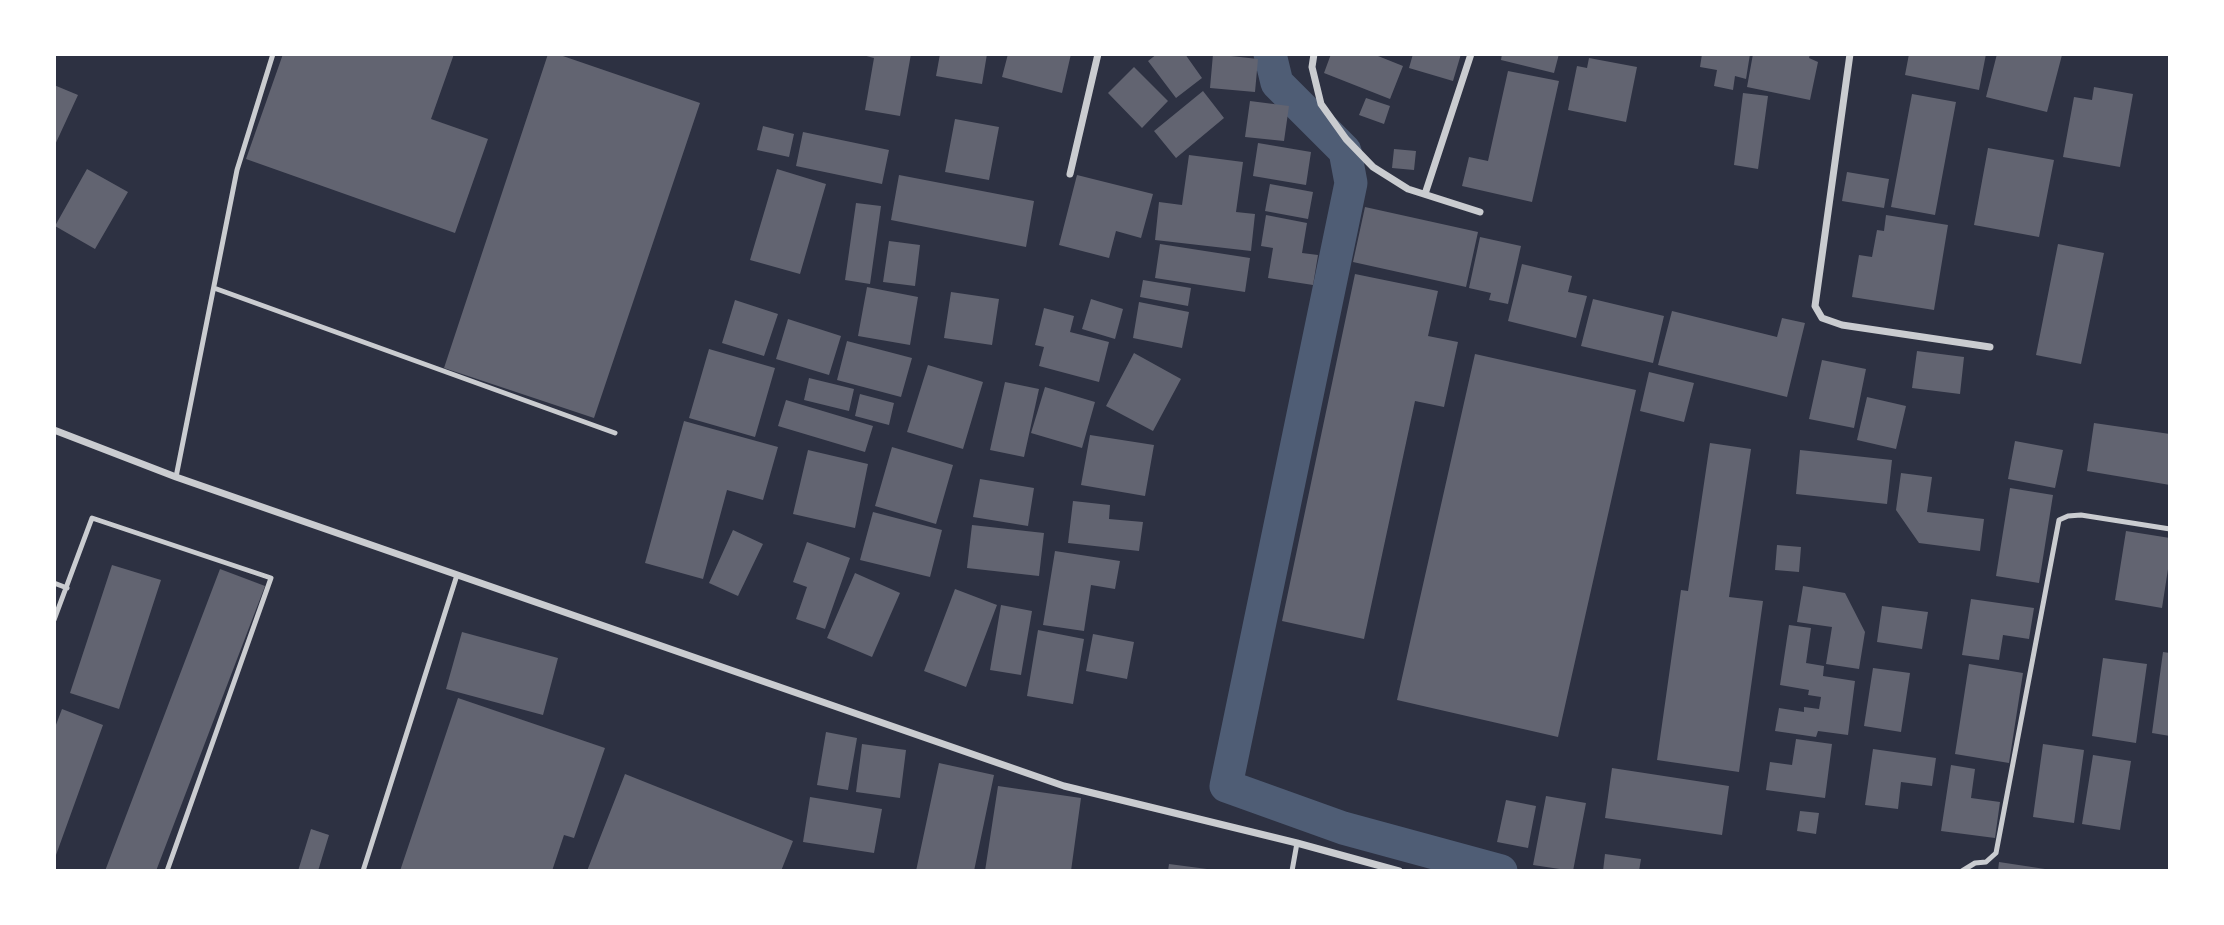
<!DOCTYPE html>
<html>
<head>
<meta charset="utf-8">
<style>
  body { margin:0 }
  #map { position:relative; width:2224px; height:925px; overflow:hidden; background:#2d3142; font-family:"DM Sans",sans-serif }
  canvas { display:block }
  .frame { position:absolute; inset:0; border:56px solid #fff; pointer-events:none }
</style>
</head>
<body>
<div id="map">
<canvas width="2224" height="925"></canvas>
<div class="frame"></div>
</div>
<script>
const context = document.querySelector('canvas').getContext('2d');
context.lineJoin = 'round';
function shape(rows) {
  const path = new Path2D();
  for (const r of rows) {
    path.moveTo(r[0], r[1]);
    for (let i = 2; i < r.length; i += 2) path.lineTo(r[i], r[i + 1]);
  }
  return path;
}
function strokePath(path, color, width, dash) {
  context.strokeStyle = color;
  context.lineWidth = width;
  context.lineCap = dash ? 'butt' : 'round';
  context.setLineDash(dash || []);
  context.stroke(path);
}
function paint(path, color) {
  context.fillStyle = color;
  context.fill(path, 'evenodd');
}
const canal = shape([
  [1270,54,1277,83,1345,151,1351,183,1226,786,1343,828,1501,871]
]);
const building = shape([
  [283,54,454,54,431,119,488,139,455,233,246,159],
  [548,54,557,54,700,103,594,418,444,368],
  [859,54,911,54,900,116,865,110,874,58],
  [940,54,987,54,982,84,936,76],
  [1008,54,1071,54,1062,93,1002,77],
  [1157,54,1185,54,1202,78,1176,98,1148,61],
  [1213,54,1258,59,1255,92,1210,88],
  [1331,54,1373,54,1403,66,1390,99,1324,73],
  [1413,54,1461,54,1453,81,1409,68],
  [1502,54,1559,54,1554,73,1501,60],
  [1702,54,1750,54,1746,79,1735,76,1733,90,1714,86,1717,70,1700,67],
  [1753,54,1810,54,1809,58,1818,62,1810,100,1747,87],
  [1909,54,1986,54,1979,90,1905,75],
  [1997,54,2062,55,2047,112,1986,97],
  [1589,58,1637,67,1626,122,1568,110,1577,66,1587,68],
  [1134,67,1168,101,1142,128,1108,93],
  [1508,71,1559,81,1532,202,1462,186,1469,157,1488,161],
  [54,85,78,95,54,147],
  [2094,87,2133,94,2120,167,2063,157,2074,97,2092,100],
  [1203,91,1224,118,1176,158,1154,131],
  [1743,93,1768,96,1758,169,1734,165],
  [1912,94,1956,102,1935,215,1891,207],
  [1366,98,1390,106,1384,124,1359,115],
  [1250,101,1289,106,1284,141,1245,137],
  [955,119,999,127,989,180,945,172],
  [763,126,794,134,789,157,757,150],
  [803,132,889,150,882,184,796,166],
  [1258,143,1311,152,1306,185,1253,176],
  [1988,148,2054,160,2039,237,1974,225],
  [1394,149,1416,151,1414,170,1392,168],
  [1189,155,1243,162,1236,212,1255,214,1251,251,1155,240,1159,202,1182,205],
  [87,169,128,192,95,249,55,226],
  [777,169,826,184,800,274,750,260],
  [1847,172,1889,179,1884,208,1842,201],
  [899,175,1034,201,1026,247,891,220],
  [1077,175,1153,194,1141,238,1116,231,1109,258,1059,245],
  [1270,184,1313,192,1308,219,1265,211],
  [856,203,881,206,870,284,845,280],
  [1365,207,1478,232,1466,287,1353,262],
  [1266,215,1307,223,1302,253,1318,255,1313,285,1268,278,1273,248,1261,246],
  [1886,215,1948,225,1934,310,1852,297,1859,255,1872,257,1877,230,1884,231],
  [1480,237,1521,246,1508,304,1489,300,1491,293,1469,288],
  [889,241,920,245,915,286,883,282],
  [1160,244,1250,258,1245,292,1155,278],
  [2058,244,2104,253,2081,364,2036,355],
  [1522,264,1572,276,1568,292,1587,296,1576,338,1508,321],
  [1355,274,1438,291,1428,336,1458,342,1444,407,1415,401,1364,639,1282,621],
  [1143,280,1191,288,1188,306,1140,297],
  [867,287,918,297,910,345,858,336],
  [951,292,999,299,992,345,944,338],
  [1091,299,1123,309,1115,339,1082,329],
  [1593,299,1664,316,1653,363,1581,346],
  [735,300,778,314,764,356,722,343],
  [1139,302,1189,312,1182,348,1133,338],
  [1044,308,1074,316,1070,332,1109,342,1099,382,1039,366,1044,347,1035,345],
  [1672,311,1777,337,1782,318,1805,323,1787,397,1658,365],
  [788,319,841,336,829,375,776,359],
  [847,341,912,358,901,397,837,380],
  [709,349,775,368,755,437,689,418],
  [1917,351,1964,357,1960,394,1912,388],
  [1134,353,1181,379,1153,431,1106,406],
  [1475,354,1636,390,1558,737,1397,700],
  [1822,360,1866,369,1854,428,1809,419],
  [928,365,983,382,963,449,907,432],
  [1649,372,1694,383,1684,422,1640,411],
  [809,378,854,389,849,411,804,400],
  [1005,382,1039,389,1024,457,990,450],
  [1045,387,1095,402,1082,448,1031,433],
  [860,394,894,403,889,425,855,416],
  [1867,397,1906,406,1896,449,1857,440],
  [786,400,873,426,865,452,778,426],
  [684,421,778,447,763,500,727,490,703,579,645,563],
  [2094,423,2170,434,2170,485,2087,471],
  [1090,435,1154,445,1145,496,1081,485],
  [2015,441,2063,450,2055,488,2008,479],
  [1710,443,1751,449,1729,597,1763,601,1739,772,1657,760,1681,590,1688,591],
  [892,447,953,465,936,524,875,506],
  [808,450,868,464,855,528,793,514],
  [1800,450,1892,460,1887,504,1796,494],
  [1901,473,1932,477,1927,512,1984,519,1980,551,1919,543,1896,510],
  [980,479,1034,488,1028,526,973,517],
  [2010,488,2053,495,2039,583,1996,576],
  [1073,501,1110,505,1109,519,1143,522,1139,551,1068,543],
  [873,512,942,530,930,577,860,560],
  [972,525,1044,533,1039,576,967,568],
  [733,530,763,544,738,596,709,583],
  [2126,531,2170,538,2170,556,2162,608,2115,600],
  [807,542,850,558,825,629,796,619,807,587,793,582],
  [1777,545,1801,547,1799,572,1775,570],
  [1055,551,1120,561,1115,589,1091,585,1084,631,1043,625],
  [112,565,161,580,119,709,70,693],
  [220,569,265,586,156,871,105,871],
  [855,573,900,593,872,657,827,638],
  [1803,586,1845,593,1865,632,1859,669,1826,664,1832,627,1797,622],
  [955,589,997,605,966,687,924,671],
  [1971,599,2034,608,2029,639,2003,635,1999,660,1962,655],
  [1001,605,1032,611,1021,675,990,670],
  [1882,606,1928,612,1922,649,1877,642],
  [1789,625,1811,628,1806,663,1824,666,1823,676,1855,681,1848,735,1818,731,1816,737,1775,731,1779,708,1804,712,1804,707,1819,709,1821,697,1808,695,1809,690,1780,685],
  [1038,630,1084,639,1073,704,1027,696],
  [462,632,558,658,543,715,446,689],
  [1093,634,1134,642,1127,679,1086,671],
  [2163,652,2170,653,2170,736,2152,733],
  [2103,658,2147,664,2136,743,2092,736],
  [1969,664,2023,673,2009,763,1955,754],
  [1873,668,1910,673,1901,732,1864,726],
  [458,698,605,748,574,838,564,835,552,871,400,871],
  [62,709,103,725,56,855,54,855,54,730],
  [826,732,857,738,848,790,817,785],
  [1796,739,1832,744,1825,798,1766,790,1770,762,1792,765],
  [862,744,906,750,900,798,856,792],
  [2043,744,2084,750,2074,823,2033,817],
  [1873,749,1936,758,1932,786,1901,782,1898,809,1865,805],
  [2093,755,2131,761,2120,830,2082,824],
  [939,763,994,775,974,871,916,871],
  [1951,765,1975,769,1971,798,2000,802,1995,838,1941,831],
  [1612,768,1729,786,1722,835,1605,818],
  [625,774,793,841,781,871,587,871],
  [998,786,1081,798,1071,871,985,871],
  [1546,796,1586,803,1573,871,1533,865],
  [810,797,882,809,874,853,803,842],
  [1506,800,1536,806,1528,848,1497,842],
  [1800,811,1819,813,1816,834,1797,831],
  [311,829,329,835,318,871,298,871],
  [1605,854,1641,859,1639,871,1603,871],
  [1999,862,2045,869,2045,871,1998,871],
  [1169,864,1207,869,1207,871,1168,871]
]);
const service = shape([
  [214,288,615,433],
  [176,477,237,170,273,54],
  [54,583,67,588],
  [54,620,92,518,271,578,167,871],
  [363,871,457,575],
  [1292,871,1297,843],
  [1962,871,1975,863,1986,862,1996,853,2059,520,2068,516,2081,515,2170,529]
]);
const minor = shape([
  [1314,54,1312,67,1321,104,1346,139,1373,167,1408,189,1480,212],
  [1850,54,1815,306,1822,318,1842,325,1990,347],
  [1070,174,1098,54],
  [1425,194,1471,54],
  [54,430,176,477,1064,786,1297,843,1399,871]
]);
strokePath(canal, '#4f5d75', 33);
paint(building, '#626471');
strokePath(service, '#caccd0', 5);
strokePath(minor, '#caccd0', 7);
</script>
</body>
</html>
